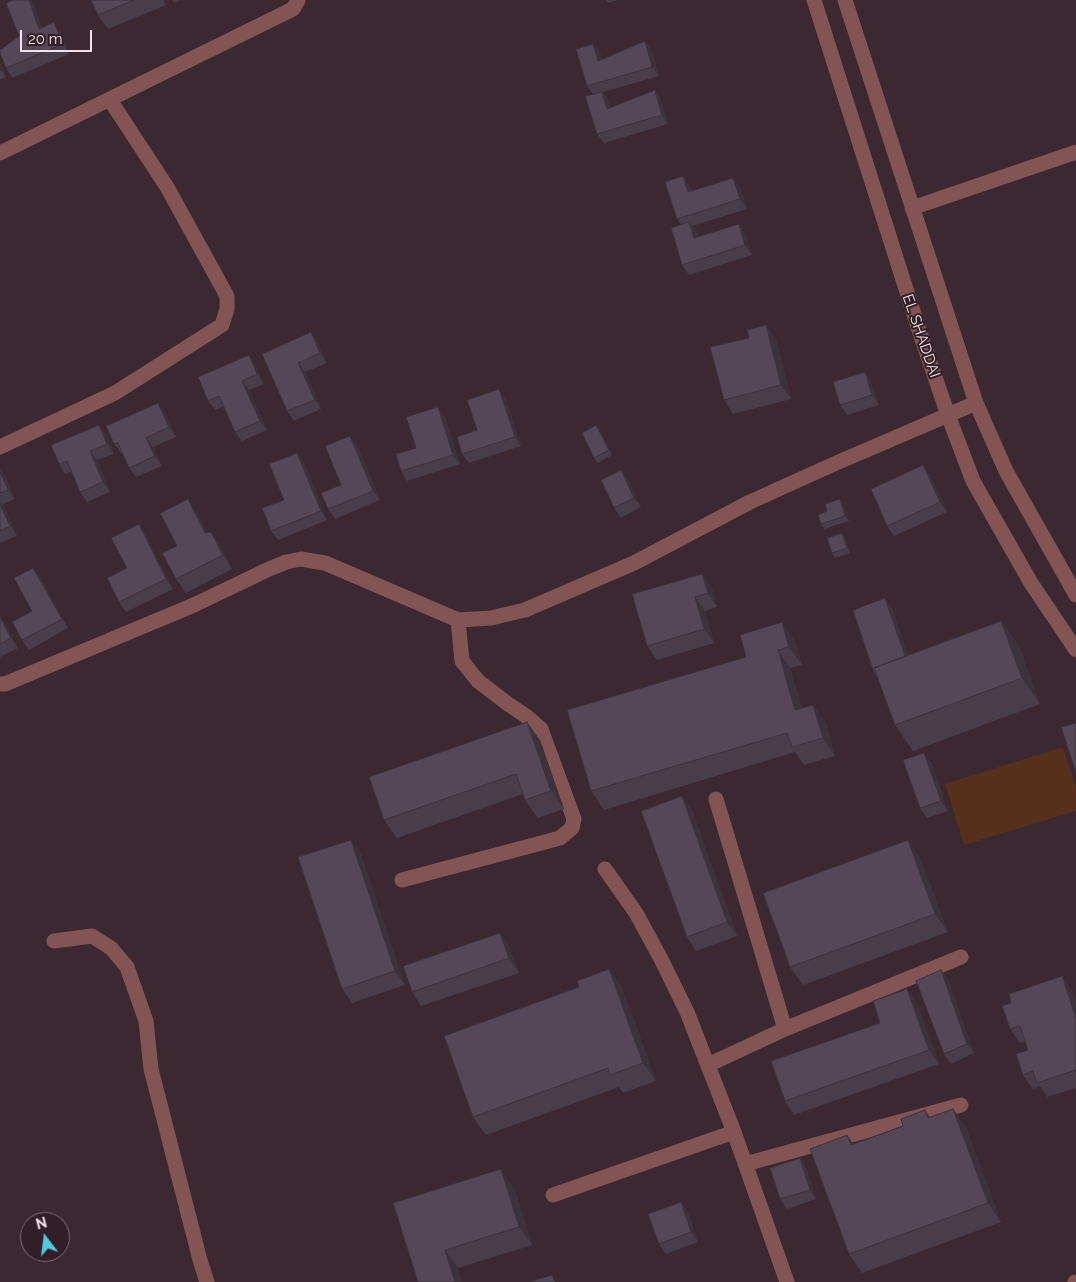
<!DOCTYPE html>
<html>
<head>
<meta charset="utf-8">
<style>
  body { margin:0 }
  #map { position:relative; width:1076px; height:1282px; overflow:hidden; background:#3b2830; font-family:Raleway,sans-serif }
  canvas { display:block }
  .north { position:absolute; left:20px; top:1212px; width:50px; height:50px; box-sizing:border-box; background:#311e26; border:1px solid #7e6d74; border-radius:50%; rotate:345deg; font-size:14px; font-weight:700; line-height:20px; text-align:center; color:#f2e4e9 }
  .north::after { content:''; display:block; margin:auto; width:18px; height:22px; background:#53cadc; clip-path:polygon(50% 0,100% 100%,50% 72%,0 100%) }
  .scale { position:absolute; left:20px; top:30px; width:72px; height:22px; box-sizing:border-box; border:2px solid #f2e4e9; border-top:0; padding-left:6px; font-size:15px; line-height:18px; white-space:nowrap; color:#f2e4e9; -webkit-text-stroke:4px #311e26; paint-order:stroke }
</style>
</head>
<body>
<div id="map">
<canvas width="1076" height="1282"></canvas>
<div class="north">N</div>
<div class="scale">20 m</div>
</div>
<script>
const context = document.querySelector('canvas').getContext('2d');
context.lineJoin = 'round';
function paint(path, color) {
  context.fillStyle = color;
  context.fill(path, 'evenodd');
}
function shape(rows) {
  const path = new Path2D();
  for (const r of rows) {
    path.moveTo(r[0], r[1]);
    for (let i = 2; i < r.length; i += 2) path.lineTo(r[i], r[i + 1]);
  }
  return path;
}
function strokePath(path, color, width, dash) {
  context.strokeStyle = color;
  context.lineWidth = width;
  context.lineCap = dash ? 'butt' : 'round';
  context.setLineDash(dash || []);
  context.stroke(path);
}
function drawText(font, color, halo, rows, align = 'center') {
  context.font = font + ' Raleway,sans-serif';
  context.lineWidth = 4;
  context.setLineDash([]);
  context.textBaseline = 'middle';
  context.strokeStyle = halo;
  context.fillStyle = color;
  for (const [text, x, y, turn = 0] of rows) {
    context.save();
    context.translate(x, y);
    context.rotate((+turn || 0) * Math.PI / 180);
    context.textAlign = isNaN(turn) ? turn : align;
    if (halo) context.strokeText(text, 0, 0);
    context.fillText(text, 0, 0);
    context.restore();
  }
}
const green = shape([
  [1063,747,1076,788,1076,811,964,845,945,784]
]);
const minor = shape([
  [814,0,920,333,948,415,973,481,1031,583,1076,650],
  [845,0,976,403,1006,471,1076,595],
  [0,153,293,9,298,0],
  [912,208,1076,152],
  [0,447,115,393,222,325,227,309,227,296,167,187,110,100],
  [0,684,5,684,194,605,269,569,286,562,301,559,325,563,458,620,491,618,525,610,634,563,750,502,834,464,976,403],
  [716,799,785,1029],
  [605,869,636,913,661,959,687,1012,734,1132,787,1282],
  [402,880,560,838,572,828,574,819,541,729,526,716,508,704,478,681,462,661,458,620],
  [54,941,92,936,111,948,127,967,146,1021,151,1069,200,1260,207,1282],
  [708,1065,785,1029,961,957],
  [745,1164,961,1105],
  [553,1195,734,1132],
  [1075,1282,1076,1282]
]);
const wall = shape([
  [91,0,163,0,166,5,108,29,98,15],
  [172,0,181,0,174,3],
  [606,0,618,0,608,3],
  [33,3,42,28,61,32,69,54,12,78,6,68],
  [645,41,652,51,659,76,603,92,609,101,611,108,661,99,668,124,604,143,597,134,593,94,587,86,593,44,600,53,602,60],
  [0,63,6,77,0,80],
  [683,176,690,186,692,191,740,188,747,209,692,226,696,232,697,237,745,234,752,255,689,275,682,265,681,225,677,219],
  [776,339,791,399,733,414,724,400],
  [317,342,327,363,305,372,321,409,294,421,287,411,262,354],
  [249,355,255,365,264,384,249,390,267,430,242,441,235,432,224,406,215,410,208,401],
  [865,372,871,382,879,405,847,415,840,405],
  [506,399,521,446,469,463,462,454,477,430],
  [158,403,165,413,176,437,153,447,162,466,136,477,129,468,123,453,121,453,114,444],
  [445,417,460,464,407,481,401,471,416,448],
  [596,425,600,430,612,455,598,463,594,458],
  [106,434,114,454,97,460,110,492,87,502,80,492,71,472,65,474,59,464],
  [357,445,380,500,335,519,328,509,341,485],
  [304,462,327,520,278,540,271,531,284,500],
  [0,469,5,476,15,499,3,504,17,536,0,543],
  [621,470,628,480,641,507,621,518,614,508],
  [930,475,947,512,894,536,887,526],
  [840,499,843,504,849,521,824,529,821,524,827,511],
  [197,513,207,532,211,532,220,546,232,569,186,593,176,579,177,546],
  [842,533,845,538,850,553,835,558,832,553],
  [145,534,173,589,126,612,119,602,127,568],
  [702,574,712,588,717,607,705,611,714,643,657,660,647,646],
  [40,577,68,628,29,650,22,640,32,611],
  [892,608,908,655,1001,621,1019,646,1040,704,913,751,895,725,878,679,874,673],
  [0,615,18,648,0,657],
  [782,622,795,641,802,665,790,668,802,708,813,705,826,723,835,756,804,765,795,752,604,810,591,791,746,657],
  [540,740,564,809,538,818,525,800,523,794,397,838,384,820],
  [931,762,948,811,927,818,920,808],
  [692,810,737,936,696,951,687,937],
  [908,840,920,858,948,932,803,985,790,967],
  [361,854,405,985,352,1003,342,989],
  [500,933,510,947,519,973,421,1006,412,992],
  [609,969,622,988,656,1081,623,1093,619,1087,486,1135,473,1117,579,987],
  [948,980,974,1053,951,1064,944,1054],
  [1072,990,1076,1002,1076,1088,1047,1097,1040,1086,1033,1089,1023,1075,1028,1050,1025,1042,1020,1043,1010,1029],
  [917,1003,939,1064,794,1115,785,1101,880,1023],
  [925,1110,930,1117,966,1127,1001,1222,862,1273,849,1254,853,1144,903,1126],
  [806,1168,816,1199,787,1209,780,1199],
  [514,1188,532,1245,458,1268,393,1203],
  [688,1212,698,1242,666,1254,659,1244]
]);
const shadedWall = shape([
  [29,0,31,0,33,3,45,38,39,29],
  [54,22,61,32,69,54,63,44],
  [645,41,652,51,659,76,652,67],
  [593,44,600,53,605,71,598,61],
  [0,63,6,77,0,69],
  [655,90,661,99,668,124,662,115],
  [602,92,609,101,614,119,607,109],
  [683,176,690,186,695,202,688,192],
  [733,178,740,188,747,209,740,199],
  [689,222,696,232,701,248,694,238],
  [739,224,745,234,752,255,745,245],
  [766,325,776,339,791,399,781,385],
  [311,332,317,342,327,363,320,353],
  [249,355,255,365,264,384,257,374],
  [298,363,305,372,321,409,315,400],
  [865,372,871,382,879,405,872,395],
  [242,381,249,390,267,430,260,421],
  [499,389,506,399,521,446,515,437],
  [158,403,165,413,176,437,169,427],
  [438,407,445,417,460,464,453,455],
  [99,425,106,434,114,454,107,444],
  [596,425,600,430,612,455,609,450],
  [350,436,357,445,380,500,373,491],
  [146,438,153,447,162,466,155,456],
  [90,451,97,460,110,492,103,482],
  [297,453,304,462,327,520,321,511],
  [923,465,930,475,947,512,940,502],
  [0,469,5,476,15,499,8,490,0,471],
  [621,470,628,480,641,507,634,498],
  [188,499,197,513,215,547,205,533],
  [840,499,843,504,849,521,845,516],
  [0,501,3,504,17,536,10,526,0,504],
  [139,524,145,534,173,589,166,579],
  [211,532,220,546,232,569,223,555],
  [842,533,845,538,850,553,847,548],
  [33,568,40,577,68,628,62,619],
  [702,574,712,588,717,607,708,593],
  [695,597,705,611,714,643,704,629],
  [885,598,892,608,914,672,907,662],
  [0,615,18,648,11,638,0,617],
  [1001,621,1019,646,1040,704,1022,678],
  [782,622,795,641,802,665,789,647],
  [778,650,790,668,808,728,795,710],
  [813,705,826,723,835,756,823,738],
  [527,722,540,740,564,809,551,791],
  [924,753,931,762,948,811,941,801],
  [682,796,692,810,737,936,727,922],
  [351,840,361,854,405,985,395,971],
  [908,840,920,858,948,932,935,914],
  [500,933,510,947,519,973,509,958],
  [609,969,622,988,656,1081,643,1063],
  [941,970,948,980,974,1053,967,1044],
  [1062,976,1072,990,1076,1002,1076,1018],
  [907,989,917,1003,939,1064,929,1050],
  [953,1109,966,1127,1001,1222,988,1203],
  [847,1135,860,1154,851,1145],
  [800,1158,806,1168,816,1199,810,1190],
  [501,1169,514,1188,532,1245,519,1227],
  [681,1202,688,1212,698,1242,691,1232],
  [445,1250,458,1268,462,1282,455,1282]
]);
const building = shape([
  [13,0,29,0,39,29,54,22,63,44,6,68,0,53,0,50,19,36,6,3,13,0],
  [91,0,134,0,98,15,91,0],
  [645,41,652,67,587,86,576,49,593,44,598,61,645,41],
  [655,90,662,115,597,134,585,96,602,92,607,109,655,90],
  [683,176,688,192,733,178,740,199,677,219,665,182,683,176],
  [689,222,694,238,739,224,745,245,682,265,671,228,689,222],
  [766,325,781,385,724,400,710,347,749,338,747,330,766,325],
  [311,332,320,353,298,363,315,400,287,411,262,354,311,332],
  [249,355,257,374,242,381,260,421,235,432,219,396,208,401,198,377,249,355],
  [865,372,872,395,840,405,833,382,865,372],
  [499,389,515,437,462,454,457,437,477,430,467,400,499,389],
  [158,403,169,427,146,438,155,456,129,468,118,443,114,444,106,426,158,403],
  [438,407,453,455,401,471,396,454,416,448,406,417,438,407],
  [99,425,107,444,90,451,103,482,80,492,67,461,59,464,51,445,99,425],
  [596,425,609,450,594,458,582,433,596,425],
  [350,436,373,491,328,509,321,493,341,485,325,446,350,436],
  [297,453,321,511,271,531,262,508,284,500,269,464,297,453],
  [923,465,940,502,887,526,871,489,923,465],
  [621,470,634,498,614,508,601,480,621,470],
  [0,471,8,490,0,493,0,471],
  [188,499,205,533,211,532,223,555,176,579,162,553,177,546,160,513,188,499],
  [840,499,845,516,821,524,818,515,827,511,825,504,840,499],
  [0,504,10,526,0,531,0,504],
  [139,524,166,579,119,602,107,578,127,568,111,538,139,524],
  [842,533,847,548,832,553,827,538,842,533],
  [33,568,62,619,22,640,12,622,32,611,14,578,33,568],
  [702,574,708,593,695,597,704,629,647,646,632,594,702,574],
  [885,598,905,656,874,668,876,673,874,673,853,610,885,598],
  [0,617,11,638,0,644,0,617],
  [1001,621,1022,678,895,725,874,668,1001,621],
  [782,622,789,647,778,650,795,710,813,705,823,738,792,747,787,733,591,791,567,710,746,657,740,635,782,622],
  [527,722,551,791,525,800,516,774,384,820,369,777,527,722],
  [1076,723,1076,773,1061,727,1076,723],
  [924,753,941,801,920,808,903,760,924,753],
  [682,796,727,922,687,937,641,811,682,796],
  [351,840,395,971,342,989,298,857,351,840],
  [908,840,935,914,790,967,763,893,908,840],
  [500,933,509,958,412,992,403,966,500,933],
  [609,969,643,1063,610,1075,608,1068,473,1117,444,1036,579,987,577,981,609,969],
  [941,970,967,1044,944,1054,916,981,941,970],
  [1062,976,1076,1018,1076,1070,1037,1083,1033,1071,1023,1075,1016,1054,1028,1050,1020,1026,1010,1029,1002,1006,1011,1003,1009,994,1062,976],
  [907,989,929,1050,785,1101,771,1061,880,1023,873,1001,907,989],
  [953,1109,988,1203,849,1254,810,1149,847,1135,851,1145,903,1126,901,1119,925,1110,928,1118,953,1109],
  [800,1158,810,1190,780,1199,770,1168,800,1158],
  [501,1169,519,1227,445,1250,455,1282,418,1282,393,1203,501,1169],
  [681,1202,691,1232,659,1244,648,1214,681,1202],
  [552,1275,555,1282,529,1282,552,1275]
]);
const streetNames = [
  ["EL SHADDAI",921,336,71]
];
paint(green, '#55301a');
strokePath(minor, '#825554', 15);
paint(wall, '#493d4a');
paint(shadedWall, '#3c323c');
paint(building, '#554756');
strokePath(building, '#3c323c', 1);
drawText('15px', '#f2e4e9', '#311e26', streetNames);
</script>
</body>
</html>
